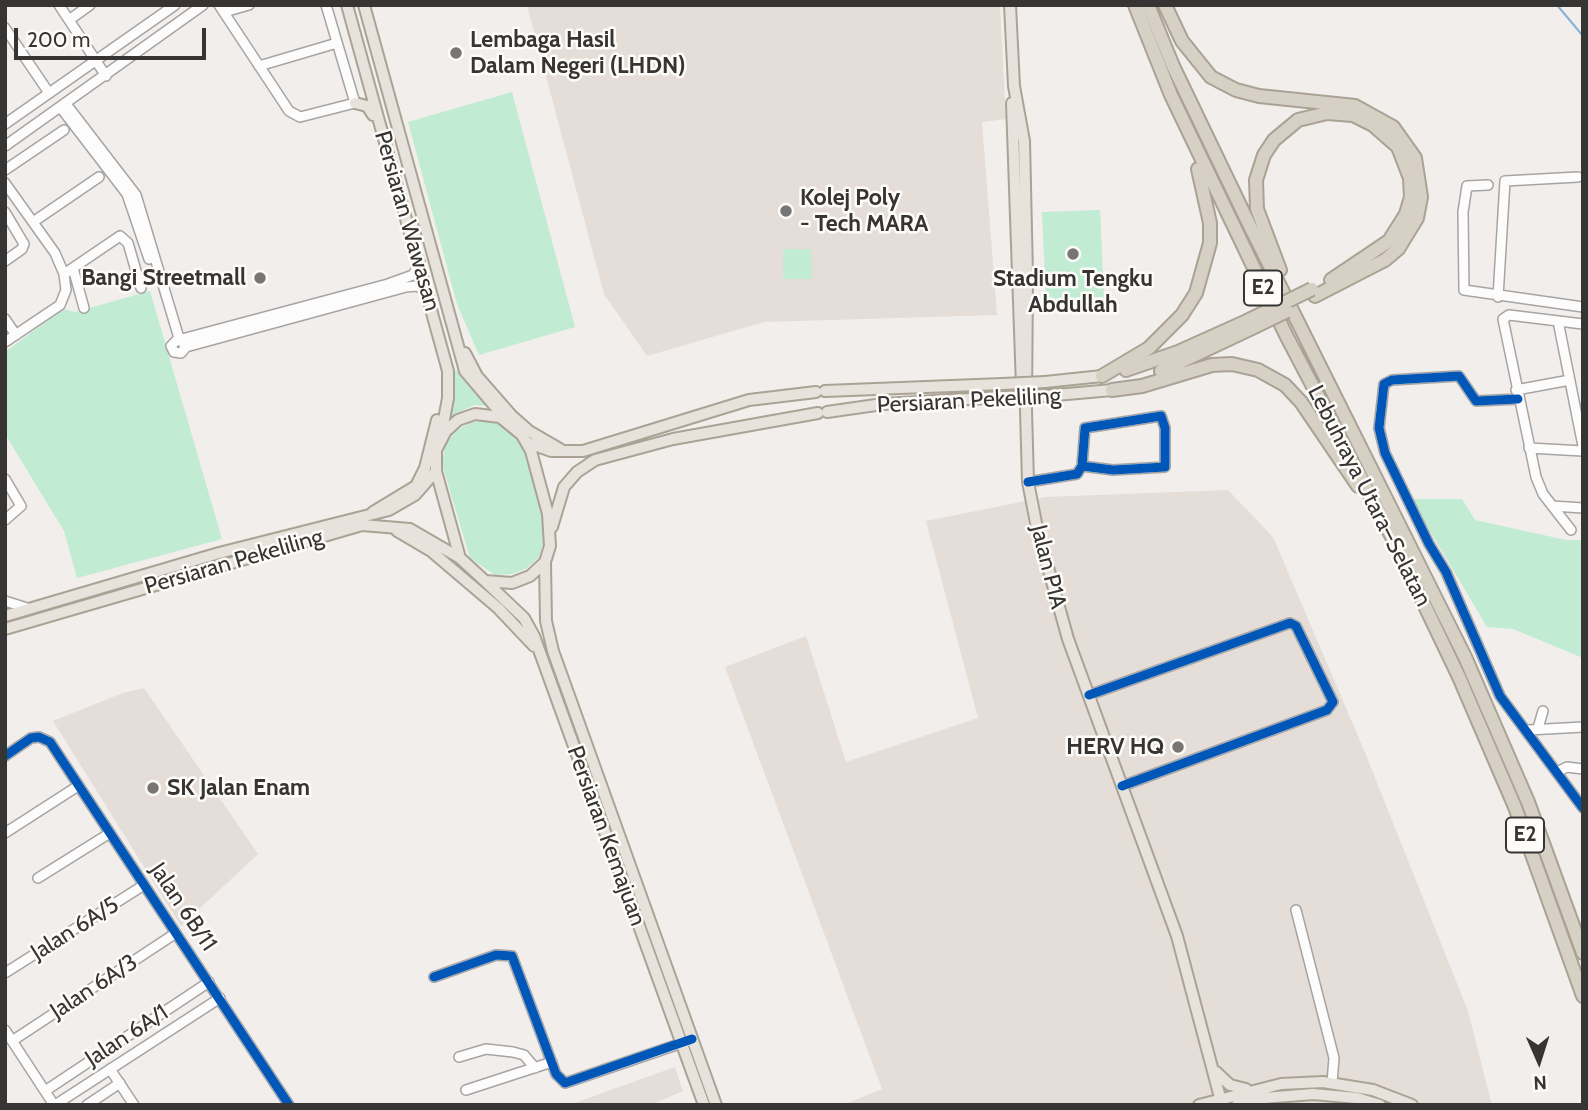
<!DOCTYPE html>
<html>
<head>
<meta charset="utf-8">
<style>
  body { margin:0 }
  #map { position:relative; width:1588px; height:1110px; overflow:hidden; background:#f1eeec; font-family:Cabin,sans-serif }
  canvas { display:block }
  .frame { position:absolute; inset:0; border:7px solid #373534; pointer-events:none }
  .north { position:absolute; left:1504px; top:1026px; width:70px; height:70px; -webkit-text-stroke:5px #fefcf9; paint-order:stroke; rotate:177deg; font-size:19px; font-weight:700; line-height:28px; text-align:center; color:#373534 }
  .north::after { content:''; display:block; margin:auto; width:24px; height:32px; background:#373534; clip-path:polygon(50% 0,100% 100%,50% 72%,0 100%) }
  .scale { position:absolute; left:14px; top:28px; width:192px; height:32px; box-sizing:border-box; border:4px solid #373534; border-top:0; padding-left:9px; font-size:21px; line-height:24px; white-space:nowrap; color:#373534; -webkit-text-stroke:5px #fefcf9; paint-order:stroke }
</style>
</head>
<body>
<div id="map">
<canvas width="1588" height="1110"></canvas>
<div class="frame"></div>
<div class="north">N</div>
<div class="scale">200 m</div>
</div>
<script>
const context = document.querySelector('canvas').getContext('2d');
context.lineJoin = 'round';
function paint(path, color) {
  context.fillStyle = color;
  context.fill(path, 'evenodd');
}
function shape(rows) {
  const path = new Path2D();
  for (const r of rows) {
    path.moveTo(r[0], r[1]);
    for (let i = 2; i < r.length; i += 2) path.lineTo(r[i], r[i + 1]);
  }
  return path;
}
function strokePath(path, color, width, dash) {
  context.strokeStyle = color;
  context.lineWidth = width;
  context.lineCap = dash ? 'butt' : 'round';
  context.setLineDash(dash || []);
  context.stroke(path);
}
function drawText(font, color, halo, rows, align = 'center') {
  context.font = font + ' Cabin,sans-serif';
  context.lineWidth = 5;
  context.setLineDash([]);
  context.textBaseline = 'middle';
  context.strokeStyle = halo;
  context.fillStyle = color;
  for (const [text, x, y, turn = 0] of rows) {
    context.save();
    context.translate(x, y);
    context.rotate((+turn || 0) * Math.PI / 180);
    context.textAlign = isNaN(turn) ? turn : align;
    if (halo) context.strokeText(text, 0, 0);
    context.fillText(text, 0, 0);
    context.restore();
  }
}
const built = shape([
  [527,5,1000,5,1006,119,982,122,997,315,764,322,647,356,604,294],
  [1228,490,1273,537,1364,750,1468,1011,1492,1105,843,1105,882,1089,725,667,806,636,846,762,978,718,926,521,1046,497],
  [144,688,258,854,181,926,53,721,123,693],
  [675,1067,683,1091,651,1105,569,1105]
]);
const green = shape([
  [512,92,575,327,479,355,457,304,408,122],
  [1100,210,1104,297,1046,299,1042,212],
  [783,249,811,249,812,279,783,279],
  [150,291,222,539,77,578,64,531,5,434,5,352,63,309,75,312],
  [460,370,495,406,474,405,449,418,455,371],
  [489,421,506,426,524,447,546,534,539,557,526,569,512,574,495,575,470,558,442,464,445,445,456,431,471,422],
  [1411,499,1462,499,1475,520,1566,540,1583,540,1583,658,1513,629,1487,627]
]);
const stream = shape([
  [1557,5,1583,36]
]);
const minor = shape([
  [59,5,106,76],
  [219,5,289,111,300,117,355,103,326,5],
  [224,12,249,5],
  [69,20,90,5],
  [5,28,49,93],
  [259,66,337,43],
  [66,104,136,195,179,338],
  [61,108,127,194,149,259],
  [5,124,175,5],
  [5,146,203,5],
  [5,170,64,130],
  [5,183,55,253,64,274,66,290,60,305,5,342],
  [1488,185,1467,186,1463,212,1464,290,1583,307],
  [5,212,24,244,22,249,5,261],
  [33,222,99,177],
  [73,268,84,308],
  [64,274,120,236,128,243,141,288],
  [1498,297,1505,181,1578,177],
  [5,319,16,335],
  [1558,321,1583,446],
  [182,339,388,284,413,275,420,262],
  [186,347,179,338,171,346,174,352,181,353,186,347,406,287,416,286,427,290],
  [1516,390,1570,380],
  [1518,399,1476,401,1459,376,1392,380,1384,384,1379,428,1385,453,1429,544,1446,572,1500,696,1583,808],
  [1529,448,1583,451],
  [5,479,21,506,5,520],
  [1028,482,1077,474,1082,466,1085,428,1161,416,1165,428,1165,467,1113,470,1082,466],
  [1552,506,1583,508],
  [1571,530,1543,494,1536,477,1503,319,1509,315,1583,324],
  [5,601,27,608],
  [1089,695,1290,623,1296,626,1333,702,1327,710,1122,786],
  [1538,728,1543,711],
  [1528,730,1583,727],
  [5,756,31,738,39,737,50,742,289,1105],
  [1557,772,1567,767,1583,769],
  [5,833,78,786],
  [38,878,110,833],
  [1296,910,1334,1058,1332,1083],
  [5,973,144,885],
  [434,977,496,955,512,956,556,1074,565,1083,688,1041],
  [5,1030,54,1105],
  [12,1041,176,933],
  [459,1057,486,1049,513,1052,524,1055,535,1068],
  [110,1069,134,1105],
  [466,1090,552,1062],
  [45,1091,209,982],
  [55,1105,220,998],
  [87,1105,120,1083]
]);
const major = shape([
  [347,5,448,371,448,398,441,436],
  [364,5,465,371,504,417],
  [1010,5,1014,86,1024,141,1027,275,1026,410,1028,482,1037,528,1068,639,1177,936,1222,1105],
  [355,103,367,106,373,115],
  [1012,103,1022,387],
  [465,353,477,376,512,416,529,431,560,449],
  [1045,382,1102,376],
  [825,391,1002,384],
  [1045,396,1112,390],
  [827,412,883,404,1004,397],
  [475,414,500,417,522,435,531,451,548,514,550,546,545,562,530,576,512,583,485,581,460,558,436,471,436,450,446,431,458,420,475,414],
  [526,442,551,451,583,451,749,400,816,392],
  [373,512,416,486,425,468,437,420],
  [552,527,564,487,577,472,595,460,673,439,818,413],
  [397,531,431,551,498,608,534,646],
  [545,562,546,621,553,651,716,1105],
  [485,581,524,618,534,636,704,1105],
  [5,616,219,553,389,510,415,495,436,471],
  [5,629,362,525,410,529,460,558],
  [1216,1072,1230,1085,1246,1089],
  [1199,1105,1281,1084,1323,1082,1373,1090,1412,1105],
  [1237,1105,1264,1098,1313,1094,1357,1098,1380,1105]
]);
const highway = shape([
  [1135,5,1171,95,1287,337,1391,535,1459,677,1515,807,1583,996],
  [1148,5,1173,66,1248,222,1465,657,1528,802,1583,953],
  [1165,5,1182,41,1211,77,1236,90,1259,96,1355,106,1393,127,1415,158,1421,197,1417,218,1398,249,1385,260,1315,296],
  [1280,270,1257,209,1256,180,1264,155,1274,140,1298,120,1327,113,1353,115,1373,125,1398,147,1410,178,1411,197,1406,214,1389,241,1331,280],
  [1126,370,1178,352,1247,321],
  [1161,371,1252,328],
  [1102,376,1149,348,1182,315,1196,293,1210,243,1210,223,1198,169],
  [1112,390,1142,386,1212,365,1232,364,1258,370,1285,385,1301,402,1358,486]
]);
const majorBridge = shape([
  [1002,384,1045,382],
  [1004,397,1045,396]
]);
const highwayBridge = shape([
  [1247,321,1312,289],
  [1252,328,1287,311]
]);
const cycleway = shape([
  [1518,399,1476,401,1459,376,1392,380,1384,384,1379,428,1385,453,1429,544,1446,572,1500,696,1583,808],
  [1028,482,1077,474,1082,466,1085,428,1161,416,1165,428,1165,467,1113,470,1082,466],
  [1089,695,1290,623,1296,626,1333,702,1327,710,1122,786],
  [5,756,31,738,39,737,50,742,289,1105],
  [434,977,496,955,512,956,556,1074,565,1083,692,1039]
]);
const markers = [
  [456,53,7,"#787674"],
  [786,211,7,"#787674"],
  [1073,254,7,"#787674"],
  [260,278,7,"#787674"],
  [1178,747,7,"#787674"],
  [153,788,7,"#787674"]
];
const shields = [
  [1263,288,38],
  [1525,835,38]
];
const shieldNames = [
  ["E2",1263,288],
  ["E2",1525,835]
];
const poiNames = [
  ["Lembaga Hasil",470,40],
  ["Dalam Negeri (LHDN)",470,66],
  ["Kolej Poly",800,198],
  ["- Tech MARA",800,224],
  ["Bangi Streetmall",246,278,"right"],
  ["Stadium Tengku",1073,279,"center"],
  ["Abdullah",1073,305,"center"],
  ["HERV HQ",1164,747,"right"],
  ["SK Jalan Enam",167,788]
];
const streetNames = [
  ["Persiaran Wawasan",407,221,74],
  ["Persiaran Pekeliling",969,401,-3],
  ["Lebuhraya Utara–Selatan",1369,496,63],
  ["Persiaran Pekeliling",234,562,-16],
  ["Jalan P1A",1048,567,76],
  ["Persiaran Kemajuan",606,836,70],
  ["Jalan 6B/11",183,907,56],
  ["Jalan 6A/5",75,929,-32],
  ["Jalan 6A/3",94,987,-33],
  ["Jalan 6A/1",127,1036,-33]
];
paint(built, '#e5ddd8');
paint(green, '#c1ebd2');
strokePath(stream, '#8ab0d8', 2);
strokePath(minor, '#a7a4a3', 12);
strokePath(major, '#aaa395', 14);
strokePath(highway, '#aaa395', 16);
strokePath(minor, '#fdfcfc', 9);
strokePath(major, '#e7e2db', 10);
strokePath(highway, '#d7d1c5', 12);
strokePath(majorBridge, '#aaa395', 14, []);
strokePath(highwayBridge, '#aaa395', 16, []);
strokePath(majorBridge, '#e7e2db', 10);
strokePath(highwayBridge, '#d7d1c5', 12);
strokePath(cycleway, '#0057b8', 9);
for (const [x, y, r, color] of markers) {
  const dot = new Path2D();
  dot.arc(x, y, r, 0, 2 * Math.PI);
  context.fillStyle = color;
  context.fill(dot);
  strokePath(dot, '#fefcf9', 2.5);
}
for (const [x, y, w] of shields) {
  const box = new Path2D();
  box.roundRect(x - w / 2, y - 17.5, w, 35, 5);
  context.fillStyle = '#fefcf9';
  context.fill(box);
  strokePath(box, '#373534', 2);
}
drawText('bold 21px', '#373534', null, shieldNames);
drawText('bold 23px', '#373534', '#fefcf9', poiNames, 'left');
drawText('23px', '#373534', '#fefcf9', streetNames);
</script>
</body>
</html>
